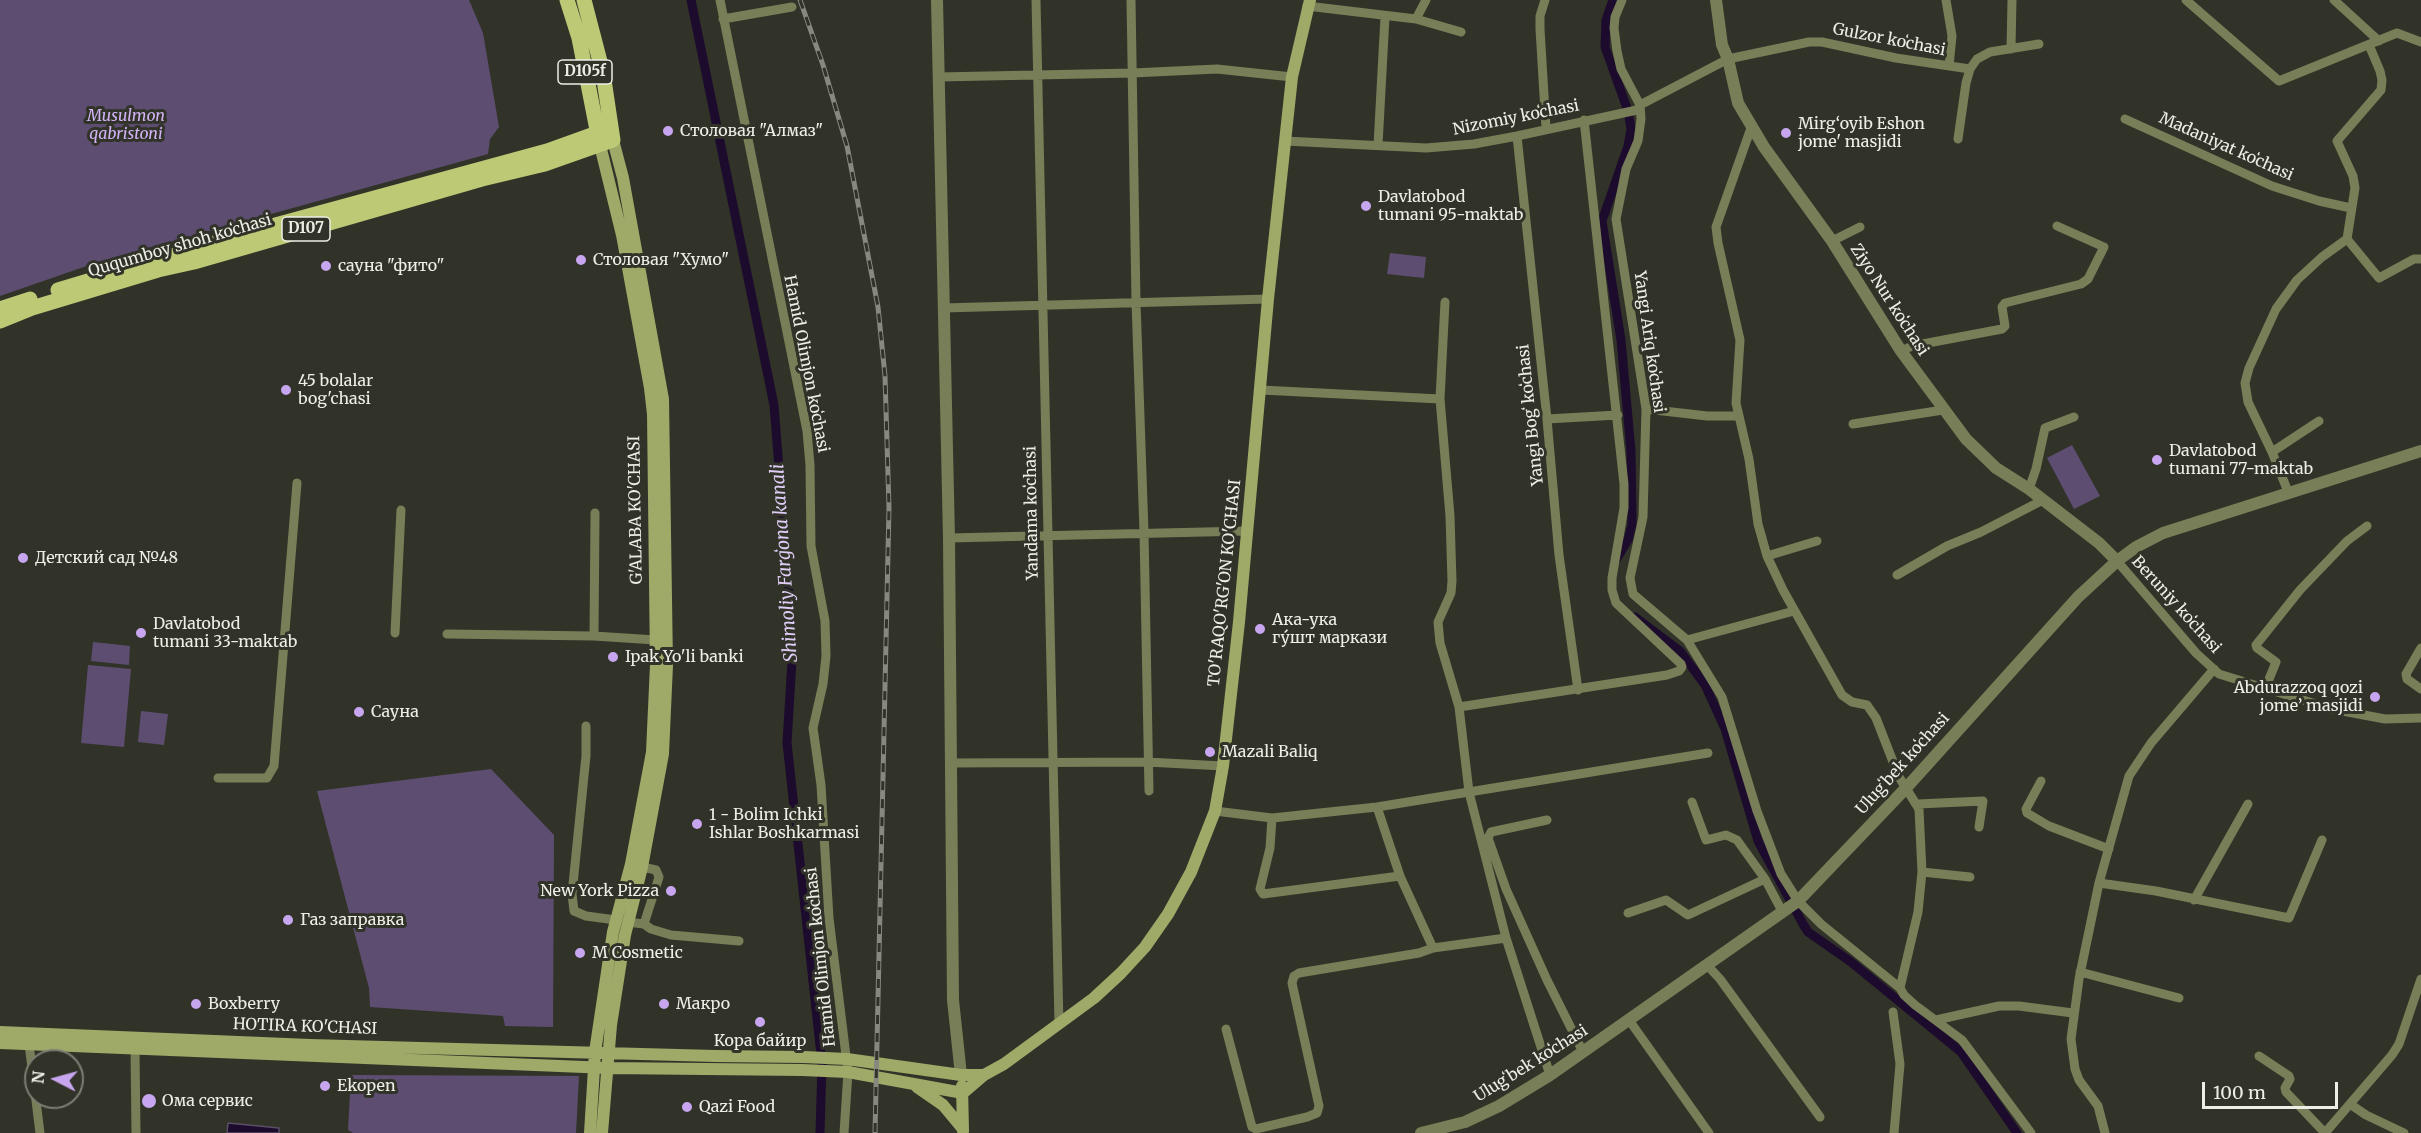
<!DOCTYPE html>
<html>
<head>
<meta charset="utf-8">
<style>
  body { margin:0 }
  #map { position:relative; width:2421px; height:1133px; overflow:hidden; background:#313328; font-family:Merriweather,serif }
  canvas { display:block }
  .north { position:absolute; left:24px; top:1049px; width:60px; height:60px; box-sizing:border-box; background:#313328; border:2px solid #7c7e74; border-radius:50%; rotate:276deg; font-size:16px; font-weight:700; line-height:24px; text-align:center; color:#edefe7 }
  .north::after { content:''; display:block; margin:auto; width:21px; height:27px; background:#c7a6ef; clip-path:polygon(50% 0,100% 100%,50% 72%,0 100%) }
  .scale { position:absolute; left:2202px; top:1082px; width:136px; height:27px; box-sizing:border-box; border:3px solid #edefe7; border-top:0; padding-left:8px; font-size:18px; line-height:21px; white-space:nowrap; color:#edefe7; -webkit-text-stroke:4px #313328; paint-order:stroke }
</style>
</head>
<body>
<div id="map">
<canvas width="2421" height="1133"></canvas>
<div class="north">N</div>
<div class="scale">100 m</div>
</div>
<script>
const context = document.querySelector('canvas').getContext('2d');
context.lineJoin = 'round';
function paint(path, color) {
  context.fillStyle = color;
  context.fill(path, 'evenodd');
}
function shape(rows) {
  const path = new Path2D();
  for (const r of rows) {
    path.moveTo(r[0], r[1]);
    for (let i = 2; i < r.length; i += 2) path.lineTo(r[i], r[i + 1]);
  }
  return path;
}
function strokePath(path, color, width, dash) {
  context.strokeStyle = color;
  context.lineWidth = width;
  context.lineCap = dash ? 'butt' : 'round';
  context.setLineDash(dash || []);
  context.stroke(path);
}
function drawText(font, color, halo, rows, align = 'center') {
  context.font = font + ' Merriweather,serif';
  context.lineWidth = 6;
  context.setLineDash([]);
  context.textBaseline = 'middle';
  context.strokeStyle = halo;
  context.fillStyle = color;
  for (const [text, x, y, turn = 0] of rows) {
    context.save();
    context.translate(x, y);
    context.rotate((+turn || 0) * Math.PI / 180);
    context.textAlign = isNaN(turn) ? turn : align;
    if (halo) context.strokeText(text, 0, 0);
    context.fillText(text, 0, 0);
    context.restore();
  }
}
const green = shape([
  [0,0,469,0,483,33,499,127,490,139,488,154,101,261,0,296],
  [1390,253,1426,257,1424,278,1387,274],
  [2072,445,2100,496,2074,509,2047,458],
  [93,642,130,646,129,665,91,661],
  [88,665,131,669,124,747,81,743],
  [141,711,168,714,164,745,138,742],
  [491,769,554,835,553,1027,505,1026,503,1016,370,1007,369,988,317,791],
  [351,1075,579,1076,576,1133,353,1133,348,1130]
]);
const water = shape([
  [228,1123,279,1128,279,1133,227,1133,228,1123]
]);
const canal = shape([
  [691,0,774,405,793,644,787,743,822,1064,820,1133],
  [1613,0,1606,20,1605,47,1628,111,1631,129,1628,146,1602,221,1621,340,1631,451,1632,525,1628,540,1616,560],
  [1635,617,1680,651,1705,685,1725,729,1758,841,1803,924,1808,932,1851,962,1961,1052,2017,1133]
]);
const minor = shape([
  [720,0,807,431,810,465,811,546,825,621,826,656,823,684,813,728,821,785,829,918,848,1072,844,1133],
  [1036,0,1059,1024],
  [1131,0,1136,302,1144,532,1149,791],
  [1545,0,1540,16,1540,29,1546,128],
  [1622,0,1615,17,1614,28,1617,51,1621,69,1640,105,1641,119,1638,141,1626,169,1616,219,1646,409,1643,517,1630,578,1633,594,1687,640,1722,697,1757,811,1781,874,1798,901,1821,924,1900,988,1904,995,1915,1005,1962,1040,2031,1133],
  [1946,0,1952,36,1949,66],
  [2186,0,2279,81,2397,33,2421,42],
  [2334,0,2379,41],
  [1307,6,1416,19,1461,32],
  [723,19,792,7],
  [1416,19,1426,0],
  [2011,49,2012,0],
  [938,77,1133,73,1217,69,1292,77],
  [2125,119,2272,186,2319,201,2351,208],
  [1751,128,1716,227,1718,243,1740,340,1736,403,1749,459,1758,524,1767,556,1783,590,1842,695,1852,702,1867,705,1876,718,1899,777,1919,809,1922,872,1918,912,1900,988],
  [1517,136,1547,419,1559,555,1578,690],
  [1958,139,1966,83,1970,69],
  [1285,141,1426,148,1474,144,1517,136,1637,110,1640,105,1728,59,1809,42,1822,42,1896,58,1970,69,1977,59,1990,52,2039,44],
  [1378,145,1385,17],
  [2347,239,2379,278,2414,259,2421,259],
  [1832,241,1860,227],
  [1445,302,1440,399,1450,516,1452,581,1451,593,1438,622,1440,643,1459,707,1469,792,1506,938,1550,1075],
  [943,308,1268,299],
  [1901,351,1912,346,2002,329,2005,326,2002,307,2005,303,2081,284,2088,279,2104,247,2057,226],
  [1261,390,1440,399],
  [1646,409,1707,416,1739,416],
  [1547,419,1618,415],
  [1853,424,1943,410],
  [2272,452,2319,421],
  [2029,489,2036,469,2045,428,2074,417],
  [2289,494,2272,452,2248,402,2245,383,2249,368,2276,309,2297,280,2322,257,2347,239,2355,188,2353,176,2337,141,2381,90,2382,80,2380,71,2369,45],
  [595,513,594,636,656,640],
  [949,538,1247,531],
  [1767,556,1817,541],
  [2117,561,2196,653,2219,674,2332,709,2385,719,2421,718],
  [1897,575,1947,546,1981,532,2043,500],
  [395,633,401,510],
  [447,634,594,636],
  [1687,640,1794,611],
  [2421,648,2406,674,2407,679,2421,689],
  [2265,689,2276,662,2257,648,2256,645,2300,590,2347,541,2367,526],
  [1459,707,1667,675,1679,671,1682,667,1681,664,1616,603,1612,590,1612,578,1624,508,1624,484,1584,120],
  [586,726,586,756,572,894,574,911,586,916,616,920],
  [952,763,1147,762,1223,766],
  [218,778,267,778,274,766,297,483],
  [2041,781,2026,809,2027,813,2049,826,2109,849],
  [1692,802,1706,840,1726,835,1737,840,1765,879,1783,913],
  [1918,804,1983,801,1979,827],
  [1377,807,1400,876,1433,948],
  [1215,811,1272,818,1377,807,1708,753],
  [1272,818,1270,848,1260,889,1263,894,1400,876],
  [1547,820,1491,832,1488,838,1506,889,1547,980,1583,1052],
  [1922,872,1970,877],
  [2099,883,2156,891,2289,918,2322,840],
  [2194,900,2248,804],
  [1628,913,1666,900,1688,915,1765,879],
  [627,922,644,924,659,877,656,870,638,866],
  [644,924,651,929,671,935,739,941],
  [1707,965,1720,979,1820,1117],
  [2080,972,2179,998],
  [1893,1012,1900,1064,1894,1133],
  [1629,1020,1709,1133],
  [1936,1020,1999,1006,2019,1006,2073,1013],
  [1226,1029,1252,1127,1256,1129,1307,1117,1317,1113,1319,1106,1292,983,1294,976,1299,973,1419,953,1433,948,1506,938],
  [29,1044,40,1133],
  [135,1049,136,1133],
  [2259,1056,2289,1076,2290,1079,2285,1088,2286,1092,2325,1133,2392,1055,2399,1044,2421,979],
  [2350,1104,2366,1115,2404,1133],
  [2105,1133,2098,1106,2079,1080,2075,1069,2071,1039,2079,979,2099,883,2129,776,2151,743,2214,669]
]);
const tertiary = shape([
  [937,0,949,538,953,1000,961,1075],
  [1716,0,1722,45,1728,59,1738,103,1764,147,1832,241,1901,351,1966,439,1996,468,2029,489,2099,543,2117,561],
  [1421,1133,1465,1122,1499,1106,1550,1075,1798,901,1907,787,2078,597,2117,561,2136,547,2163,533,2421,451]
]);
const secondary = shape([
  [0,1032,310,1045,715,1056,804,1057,847,1059,961,1075,984,1075],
  [0,1043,608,1068,802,1070,848,1072,963,1093,984,1075,1004,1064,1094,998,1121,973,1145,947,1168,914,1191,872,1215,811,1223,766,1239,622,1268,299,1292,77,1310,0],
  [962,1086,963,1131],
  [917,1087,943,1105,963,1129],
  [590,1133,595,1052,613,932,631,864,652,752,656,665,653,414,650,388,622,235,600,145],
  [602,1133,611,1025,625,935,642,867,663,754,667,665,663,399,623,178,613,140]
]);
const primary = shape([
  [567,0,579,38,599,140],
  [58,290,268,227,547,151,611,128],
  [0,309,30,299],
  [0,321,32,308,158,270,194,262,482,179,545,164,613,140,603,73,584,0]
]);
const rail = shape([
  [800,0,823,65,847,146,878,307,885,376,889,508,875,1133]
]);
const markers = [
  [668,131,6,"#c7a6ef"],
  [1786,133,6,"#c7a6ef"],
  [1366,206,6,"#c7a6ef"],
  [581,260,6,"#c7a6ef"],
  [326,266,6,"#c7a6ef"],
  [286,390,6,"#c7a6ef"],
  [2157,460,6,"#c7a6ef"],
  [23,558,6,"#c7a6ef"],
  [1260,629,6,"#c7a6ef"],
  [141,633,6,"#c7a6ef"],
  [613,657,6,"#c7a6ef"],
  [2375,697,6,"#c7a6ef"],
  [359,712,6,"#c7a6ef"],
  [1210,752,6,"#c7a6ef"],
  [697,824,6,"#c7a6ef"],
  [671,891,6,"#c7a6ef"],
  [288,920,6,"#c7a6ef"],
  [580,953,6,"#c7a6ef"],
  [196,1004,6,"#c7a6ef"],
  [664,1004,6,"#c7a6ef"],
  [760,1022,6,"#c7a6ef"],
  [325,1086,6,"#c7a6ef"],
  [149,1101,8,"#c7a6ef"],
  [687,1107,6,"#c7a6ef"]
];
const shields = [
  [585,72,54],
  [306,229,48]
];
const shieldNames = [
  ["D105f",585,72],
  ["D107",306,229]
];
const streetNames = [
  ["Gulzor koʻchasi",1889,40,11],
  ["Nizomiy koʻchasi",1516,118,-11],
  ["Madaniyat koʻchasi",2226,147,24],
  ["Ququmboy shoh koʻchasi",180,246,-16],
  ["Ziyo Nur koʻchasi",1889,300,57],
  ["Yangi Ariq koʻchasi",1649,342,82],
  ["Hamid Olimjon koʻchasi",806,364,79],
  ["Yangi Bogʻ koʻchasi",1531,415,-96],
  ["G'ALABA KO'CHASI",636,510,-91],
  ["Yandama koʻchasi",1032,513,-91],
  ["TO'RAQO'RG'ON KO'CHASI",1225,583,-84],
  ["Beruniy koʻchasi",2176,605,48],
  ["Ulugʻbek koʻchasi",1903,764,-48],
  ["Hamid Olimjon koʻchasi",821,957,-96],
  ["HOTIRA KO'CHASI",305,1027,2],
  ["Ulugʻbek koʻchasi",1531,1064,-32]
];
const parkNames = [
  ["Musulmon",126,116],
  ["qabristoni",126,134]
];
const poiNames = [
  ["Mirg‘oyib Eshon",1798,124],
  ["jome' masjidi",1798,142],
  ["Столовая \"Алмаз\"",680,131],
  ["Davlatobod",1378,197],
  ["tumani 95-maktab",1378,215],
  ["Столовая \"Хумо\"",593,260],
  ["сауна \"фито\"",338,266],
  ["45 bolalar",298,381],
  ["bog'chasi",298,399],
  ["Davlatobod",2169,451],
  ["tumani 77-maktab",2169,469],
  ["Детский сад №48",35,558],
  ["Ака-ука",1272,620],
  ["гу́шт маркази",1272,638],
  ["Davlatobod",153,624],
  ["tumani 33-maktab",153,642],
  ["Ipak Yo'li banki",625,657],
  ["Abdurazzoq qozi",2363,688,"right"],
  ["jome’ masjidi",2363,706,"right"],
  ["Сауна",371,712],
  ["Mazali Baliq",1222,752],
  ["1 - Bolim Ichki",709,815],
  ["Ishlar Boshkarmasi",709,833],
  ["New York Pizza",659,891,"right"],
  ["Газ заправка",300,920],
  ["M Cosmetic",592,953],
  ["Boxberry",208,1004],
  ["Макро",676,1004],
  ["Кора байир",760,1041,"center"],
  ["Ekopen",337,1086],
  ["Ома сервис",162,1101],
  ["Qazi Food",699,1107]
];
const waterNames = [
  ["Shimoliy Fargʻona kanali",785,563,-94]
];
paint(green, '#5d4e71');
paint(water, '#1d0b2e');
strokePath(water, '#5b4f66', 1.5);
strokePath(canal, '#1d0b2e', 9);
strokePath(minor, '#787e57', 9);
strokePath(tertiary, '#787e57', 12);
strokePath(secondary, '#9fa968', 12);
strokePath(primary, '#bdc975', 15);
strokePath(rail, '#87897f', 5);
strokePath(rail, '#313328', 3, [9]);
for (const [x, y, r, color] of markers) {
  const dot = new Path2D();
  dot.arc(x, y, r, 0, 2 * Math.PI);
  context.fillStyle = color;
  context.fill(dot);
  strokePath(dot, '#313328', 2);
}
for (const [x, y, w] of shields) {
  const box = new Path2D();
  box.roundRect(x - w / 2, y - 12, w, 24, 4.5);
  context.fillStyle = '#313328';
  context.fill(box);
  strokePath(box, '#edefe7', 1.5);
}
drawText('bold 15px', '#edefe7', null, shieldNames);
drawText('16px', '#edefe7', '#313328', streetNames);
drawText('italic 16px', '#d1b3f6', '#313328', parkNames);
drawText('16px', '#edefe7', '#313328', poiNames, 'left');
drawText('italic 18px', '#dfcdf6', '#313328', waterNames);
</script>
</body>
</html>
